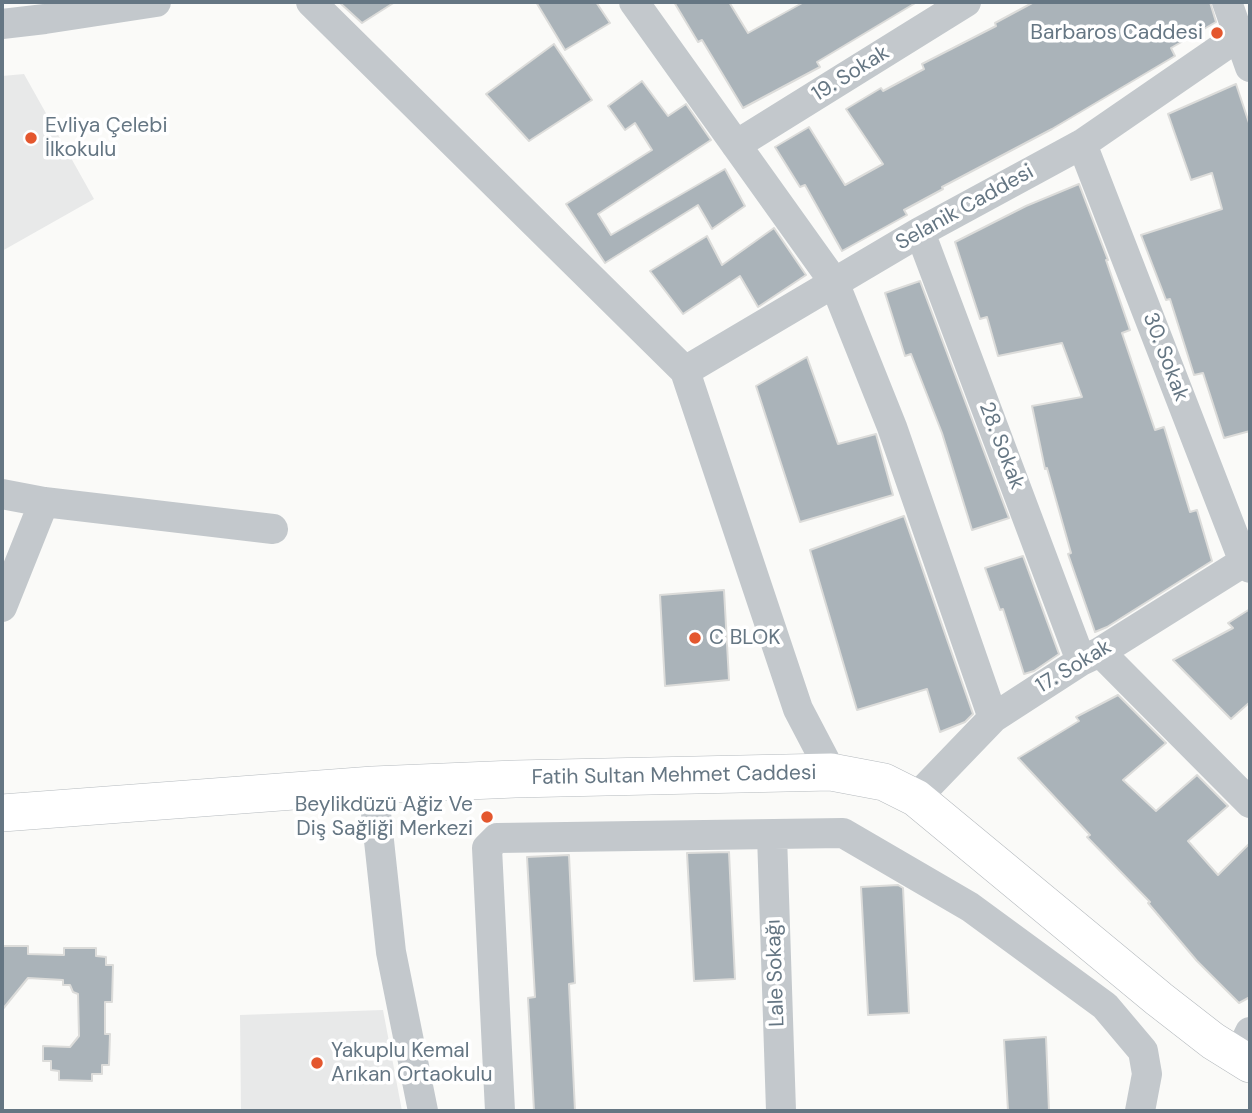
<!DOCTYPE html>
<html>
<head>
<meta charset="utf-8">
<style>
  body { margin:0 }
  #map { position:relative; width:1252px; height:1113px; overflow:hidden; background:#fafaf8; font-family:"DM Sans",sans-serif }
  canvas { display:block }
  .frame { position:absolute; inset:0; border:4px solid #657683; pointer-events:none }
</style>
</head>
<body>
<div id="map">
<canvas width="1252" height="1113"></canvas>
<div class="frame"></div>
</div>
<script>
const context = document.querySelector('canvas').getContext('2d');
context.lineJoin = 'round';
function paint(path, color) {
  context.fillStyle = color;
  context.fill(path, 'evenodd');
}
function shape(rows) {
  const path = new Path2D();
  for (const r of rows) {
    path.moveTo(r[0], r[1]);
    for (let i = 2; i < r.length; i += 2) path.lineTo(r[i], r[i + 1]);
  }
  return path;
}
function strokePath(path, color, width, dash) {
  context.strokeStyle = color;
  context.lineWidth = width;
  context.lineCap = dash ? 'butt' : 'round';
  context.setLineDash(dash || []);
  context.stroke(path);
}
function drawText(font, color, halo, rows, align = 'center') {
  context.font = font + ' "DM Sans",sans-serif';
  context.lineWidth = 7;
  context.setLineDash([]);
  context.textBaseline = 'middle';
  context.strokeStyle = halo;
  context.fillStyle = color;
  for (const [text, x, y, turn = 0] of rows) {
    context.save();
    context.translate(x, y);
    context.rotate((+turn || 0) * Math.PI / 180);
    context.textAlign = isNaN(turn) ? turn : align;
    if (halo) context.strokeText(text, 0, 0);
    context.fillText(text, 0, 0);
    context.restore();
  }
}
const built = shape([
  [24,74,94,199,2,251,2,76],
  [383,1010,402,1111,241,1111,240,1015]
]);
const building = shape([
  [339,2,395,2,362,23,339,2],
  [536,2,596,2,610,23,565,50,536,2],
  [674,2,729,2,748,33,804,2,917,2,817,62,820,67,743,108,702,40,698,42,674,2],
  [1034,2,1210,2,1216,22,1171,48,1175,56,1052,129,942,187,943,189,904,210,907,215,842,251,805,185,800,187,775,147,809,127,845,185,883,164,846,109,881,88,883,91,924,69,922,64,996,26,995,23,1034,2],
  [554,44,592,100,529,141,486,94,554,44],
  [642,81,668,116,686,104,711,140,598,214,611,235,725,169,745,206,712,229,698,205,605,263,566,204,652,150,635,123,625,130,608,106,642,81],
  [1236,84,1250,126,1250,431,1224,438,1203,373,1194,375,1170,299,1166,300,1141,235,1222,209,1212,173,1191,180,1168,114,1236,84],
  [1079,184,1108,260,1106,260,1130,330,1122,333,1155,430,1164,427,1190,512,1197,510,1212,561,1107,627,1095,632,1068,554,1071,553,1047,468,1045,469,1032,406,1082,397,1062,343,998,356,987,317,980,319,955,242,1026,206,1079,184],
  [774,228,806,275,758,307,740,276,683,314,650,271,707,236,722,265,774,228],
  [920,281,1009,518,972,530,942,433,911,354,905,356,885,293,920,281],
  [807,357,838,444,876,434,893,495,800,522,756,386,807,357],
  [904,516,973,714,965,722,940,732,927,689,857,710,810,550,904,516],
  [1023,556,1059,654,1034,671,1024,674,1003,609,1000,610,985,568,1023,556],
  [724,590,729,680,665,686,660,595,724,590],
  [1250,609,1250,702,1231,719,1173,660,1233,628,1228,623,1250,609],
  [1118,695,1166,743,1123,780,1156,811,1197,775,1228,806,1188,841,1218,875,1250,843,1250,997,1239,1003,1197,961,1148,903,1150,902,1087,837,1090,835,1018,758,1079,721,1076,717,1118,695],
  [729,852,735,979,694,981,687,853,729,852],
  [569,855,575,983,569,984,575,1111,534,1111,528,998,535,997,527,857,569,855],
  [898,885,903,888,909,1013,868,1015,861,887,898,885],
  [2,946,28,946,28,954,64,955,64,948,96,948,96,956,106,957,106,965,113,965,112,1002,105,1002,105,1034,110,1034,109,1065,102,1065,102,1074,92,1074,92,1081,59,1080,59,1071,51,1070,51,1061,43,1061,43,1046,70,1047,79,1036,78,994,73,992,70,985,63,985,63,980,28,978,2,1010,2,946],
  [1046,1037,1049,1111,1008,1111,1004,1040,1046,1037]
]);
const minor = shape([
  [311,2,685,371,798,709,831,772],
  [634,2,834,282,892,427,993,718],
  [1227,2,1250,67],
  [2,24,45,19,156,2],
  [1082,144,1244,562,1250,568],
  [736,145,966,2],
  [920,232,1081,661],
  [685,371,920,232,1082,144,1239,36],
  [2,494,44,502,273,529],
  [2,607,44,502],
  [1100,652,1250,803],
  [373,785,391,952,423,1111],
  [916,798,993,718,1081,661,1100,652,1250,558],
  [772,835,781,1111],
  [1238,1057,1250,1032],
  [500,1111,487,848,497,838,843,833,970,907,1105,1006,1143,1051,1147,1074,1140,1111]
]);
const major = shape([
  [2,813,373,785,515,779,831,772,884,782,916,798,1159,999,1213,1041,1250,1064]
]);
const markers = [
  [1217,33,7,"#e4572e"],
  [31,138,7,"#e4572e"],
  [695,638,7,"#e4572e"],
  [487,817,7,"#e4572e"],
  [317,1063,7,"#e4572e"]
];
const poiNames = [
  ["Barbaros Caddesi",1203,33,"right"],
  ["Evliya Çelebi",45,126],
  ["İlkokulu",45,150],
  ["C BLOK",709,638],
  ["Beylikdüzü Ağiz Ve",473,805,"right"],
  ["Diş Sağliği Merkezi",473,829,"right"],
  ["Yakuplu Kemal",331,1051],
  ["Arıkan Ortaokulu",331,1075]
];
const streetNames = [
  ["19. Sokak",851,74,-32],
  ["Selanik Caddesi",965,208,-29],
  ["30. Sokak",1165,357,69],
  ["28. Sokak",1001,446,69],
  ["17. Sokak",1074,667,-31],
  ["Fatih Sultan Mehmet Caddesi",674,776,-1],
  ["Lale Sokağı",776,973,-92]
];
paint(built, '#e8e9e9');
paint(building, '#aab3b9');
strokePath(building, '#dcdcda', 2);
strokePath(major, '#b5babe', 38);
strokePath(minor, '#c3c8cc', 30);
strokePath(major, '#fff', 37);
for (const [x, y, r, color] of markers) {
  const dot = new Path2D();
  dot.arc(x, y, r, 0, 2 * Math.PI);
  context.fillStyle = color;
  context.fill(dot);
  strokePath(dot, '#fff', 2.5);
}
drawText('21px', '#657683', '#fff', poiNames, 'left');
drawText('21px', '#657683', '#fff', streetNames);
</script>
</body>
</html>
